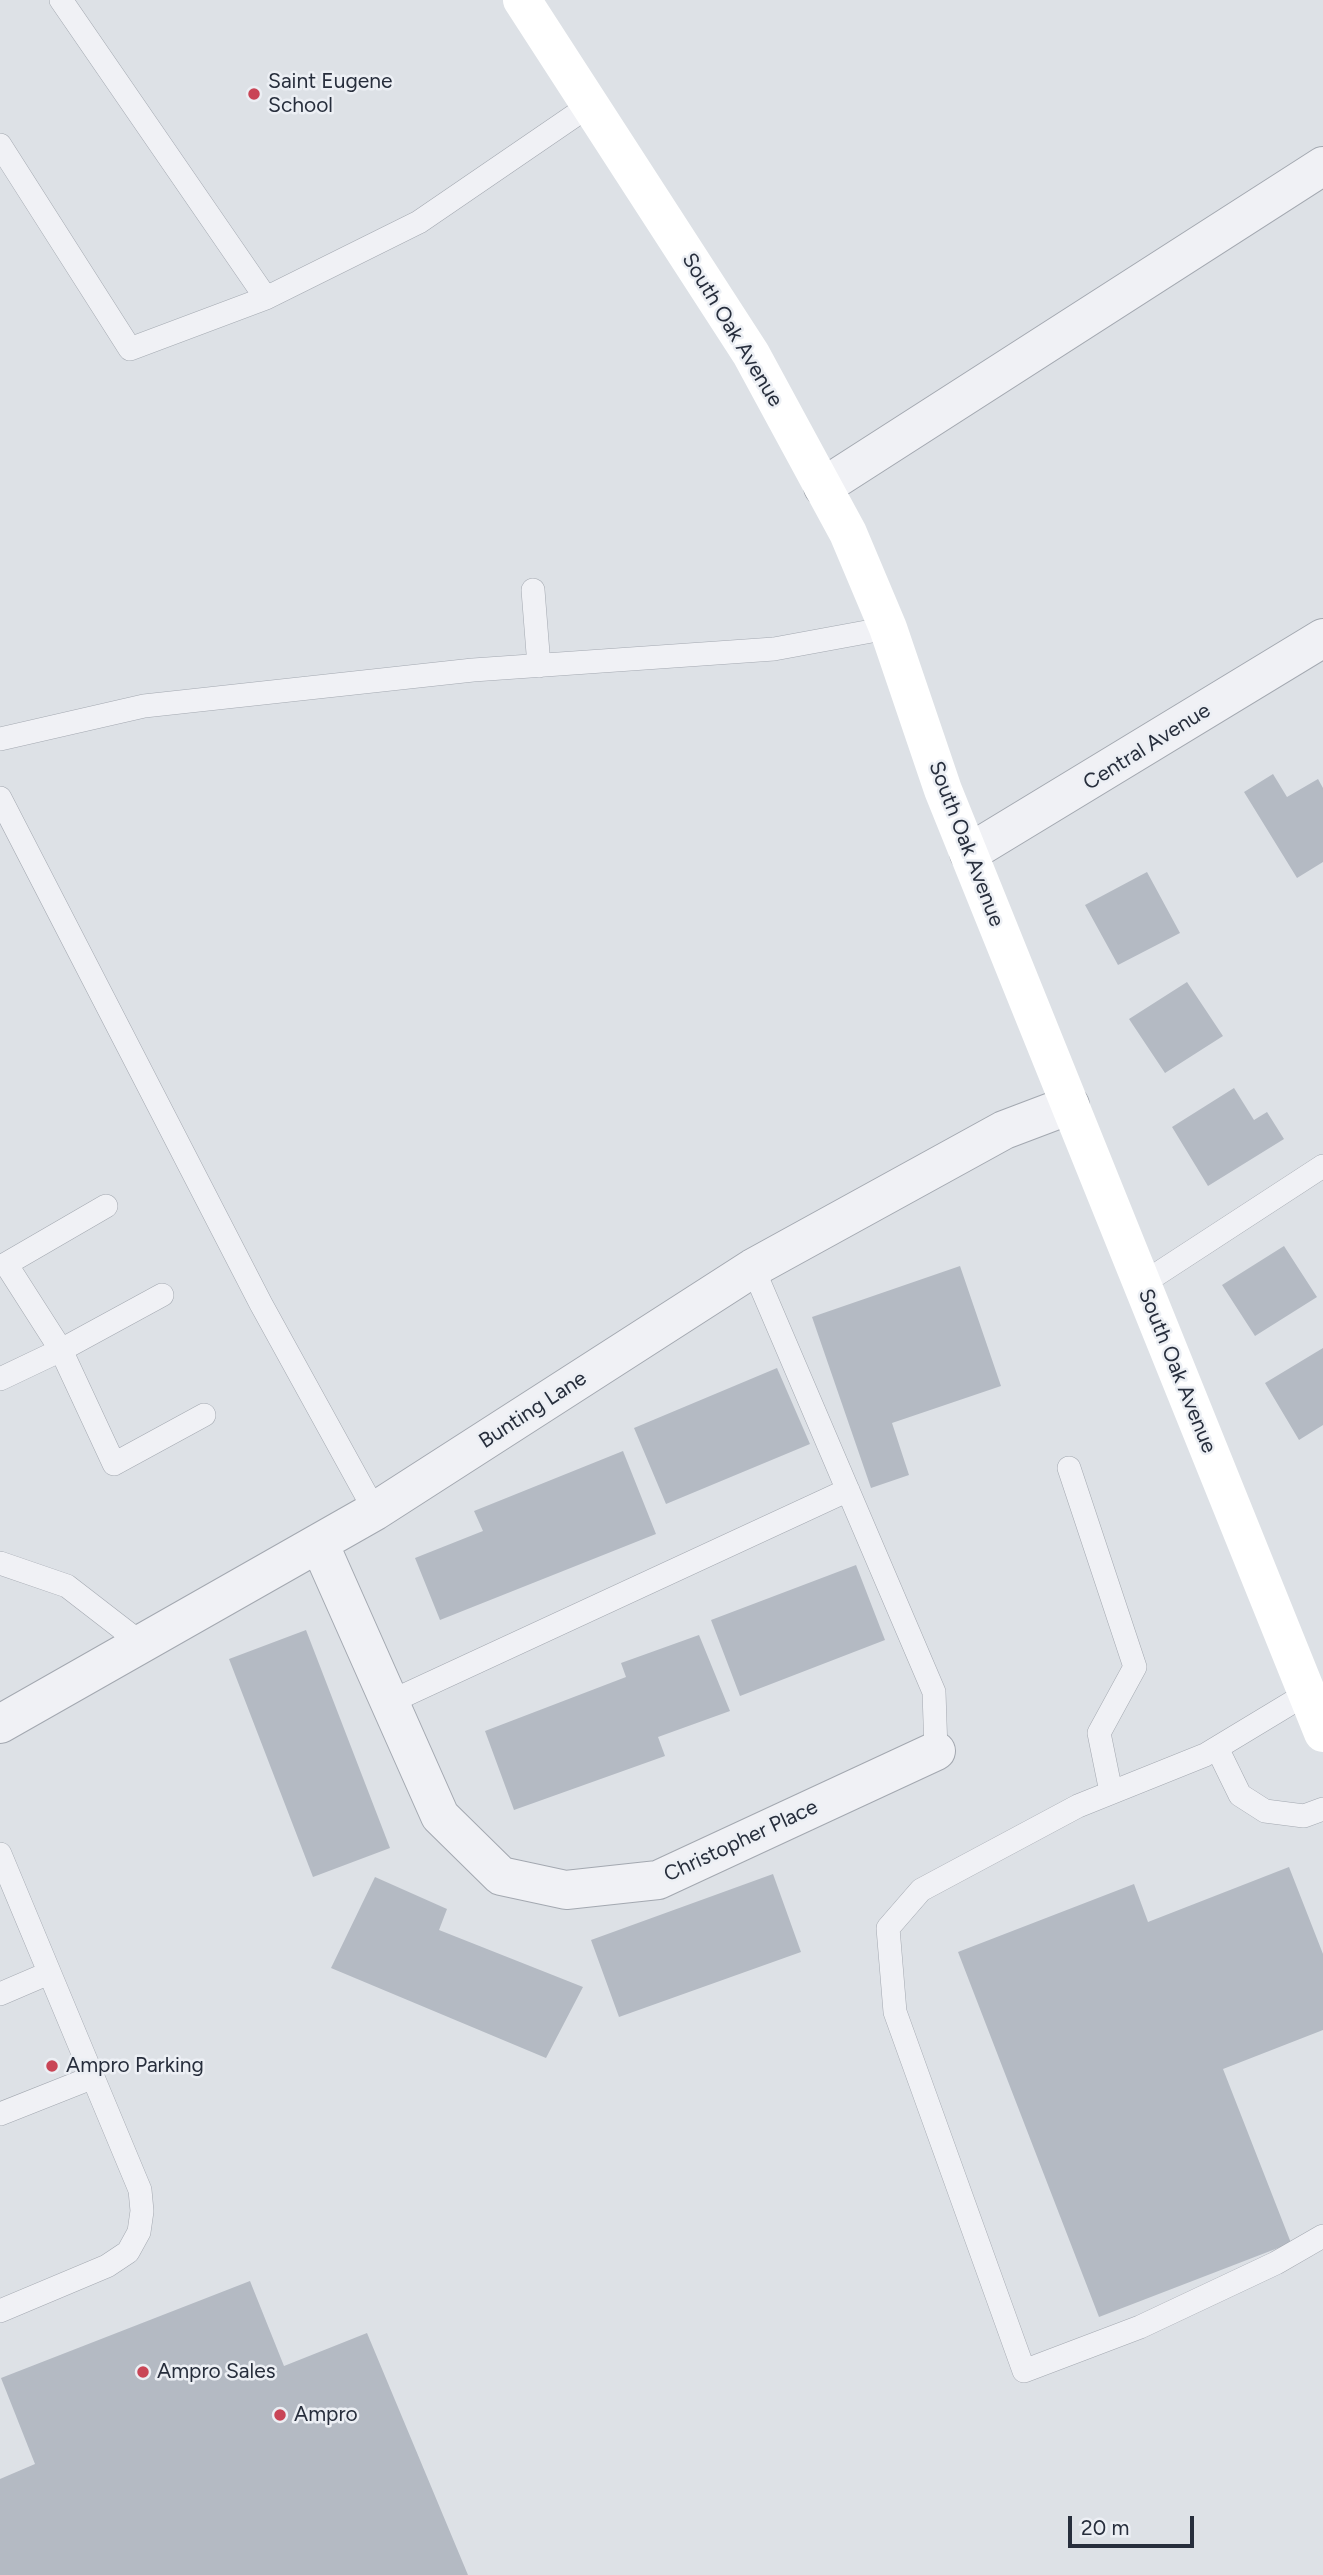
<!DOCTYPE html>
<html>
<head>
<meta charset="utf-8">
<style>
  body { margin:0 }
  #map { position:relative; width:1323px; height:2575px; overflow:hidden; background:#dde1e6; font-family:Figtree,sans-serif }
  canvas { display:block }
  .scale { position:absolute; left:1068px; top:2516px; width:126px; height:32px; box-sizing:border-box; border:4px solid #272e3c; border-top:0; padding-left:9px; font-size:21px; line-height:24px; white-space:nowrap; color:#272e3c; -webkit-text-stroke:5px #eceff4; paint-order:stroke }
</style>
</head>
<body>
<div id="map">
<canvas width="1323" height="2575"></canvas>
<div class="scale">20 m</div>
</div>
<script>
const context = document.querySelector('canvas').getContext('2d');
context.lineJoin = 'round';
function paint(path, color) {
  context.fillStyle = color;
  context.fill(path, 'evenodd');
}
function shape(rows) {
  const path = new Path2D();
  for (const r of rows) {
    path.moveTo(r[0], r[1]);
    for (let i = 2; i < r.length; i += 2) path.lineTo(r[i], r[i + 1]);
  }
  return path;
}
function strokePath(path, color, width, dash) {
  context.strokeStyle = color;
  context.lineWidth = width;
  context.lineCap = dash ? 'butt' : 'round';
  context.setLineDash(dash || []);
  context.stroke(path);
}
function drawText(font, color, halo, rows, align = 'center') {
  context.font = font + ' Figtree,sans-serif';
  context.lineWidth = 5;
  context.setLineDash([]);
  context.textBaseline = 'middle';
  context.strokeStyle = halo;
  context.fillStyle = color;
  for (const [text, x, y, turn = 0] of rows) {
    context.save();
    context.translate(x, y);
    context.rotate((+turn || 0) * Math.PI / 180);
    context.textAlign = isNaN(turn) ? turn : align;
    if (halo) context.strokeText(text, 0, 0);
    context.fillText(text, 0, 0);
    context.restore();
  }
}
const building = shape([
  [1273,774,1287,797,1318,779,1323,788,1323,862,1297,878,1244,792],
  [1147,872,1180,933,1118,965,1085,905],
  [1187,982,1223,1036,1165,1073,1129,1019],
  [1234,1088,1254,1120,1267,1112,1284,1139,1208,1186,1172,1127],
  [1284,1246,1317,1297,1255,1336,1222,1285],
  [960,1266,1001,1386,892,1423,909,1475,871,1488,812,1317],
  [1323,1348,1323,1425,1299,1440,1265,1383],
  [777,1368,810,1444,666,1504,634,1428],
  [623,1451,656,1534,440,1620,415,1558,483,1531,474,1511],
  [856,1565,885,1640,740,1696,711,1620],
  [306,1630,390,1848,313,1877,229,1659],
  [699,1635,730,1711,658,1737,665,1756,514,1810,485,1731,626,1677,621,1663],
  [1289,1867,1323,1954,1323,2030,1223,2069,1291,2243,1099,2317,958,1952,1134,1884,1148,1922],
  [773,1874,801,1952,619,2017,591,1940],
  [375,1877,447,1909,439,1930,583,1987,546,2058,331,1968],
  [250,2281,284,2366,367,2333,468,2575,0,2575,0,2479,35,2464,1,2378]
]);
const service = shape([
  [61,0,266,298],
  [0,145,130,349,266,298,419,222,590,105],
  [533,590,539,666],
  [0,739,144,706,473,670,774,649,888,628],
  [0,798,261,1304,375,1511],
  [753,1268,934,1692,936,1751],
  [1142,1284,1323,1166],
  [162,1295,61,1350,114,1464,204,1415],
  [0,1379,61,1350,6,1264,106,1206],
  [1069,1468,1135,1667,1099,1733,1111,1792],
  [0,1563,67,1586,142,1644],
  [1306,1694,1205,1755,1078,1806,921,1890,888,1928,895,2012,1024,2371,1140,2327,1276,2263,1323,2236],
  [390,1702,848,1490],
  [1217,1748,1240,1795,1265,1811,1304,1816,1323,1809],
  [0,1854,140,2190,142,2211,139,2232,128,2252,107,2266,0,2311],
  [0,1994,49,1973],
  [0,2114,91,2078]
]);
const minor = shape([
  [823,487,1323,166],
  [969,853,1323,638],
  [319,1543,440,1816,501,1876,566,1890,658,1880,936,1751],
  [0,1724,375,1511,753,1268,1004,1130,1070,1105]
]);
const secondary = shape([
  [522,0,751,354,848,533,888,628,943,790,1323,1733]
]);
const markers = [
  [254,94,7,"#c94556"],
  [52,2066,7,"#c94556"],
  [143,2372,7,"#c94556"],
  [280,2415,7,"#c94556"]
];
const poiNames = [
  ["Saint Eugene",268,82],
  ["School",268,106],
  ["Ampro Parking",66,2066],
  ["Ampro Sales",157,2372],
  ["Ampro",294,2415]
];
const streetNames = [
  ["South Oak Avenue",732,330,59],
  ["Central Avenue",1147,747,-32],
  ["South Oak Avenue",966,844,69],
  ["South Oak Avenue",1177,1371,68],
  ["Bunting Lane",533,1410,-33],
  ["Christopher Place",741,1841,-25]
];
paint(building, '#b4bac3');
strokePath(service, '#a3a8b0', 24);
strokePath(minor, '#a3a8b0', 40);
strokePath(service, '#f0f1f5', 23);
strokePath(minor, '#f0f1f5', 38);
strokePath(secondary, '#fff', 38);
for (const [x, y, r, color] of markers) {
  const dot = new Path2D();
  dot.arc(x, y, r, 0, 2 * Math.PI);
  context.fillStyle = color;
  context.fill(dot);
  strokePath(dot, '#eceff4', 2.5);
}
drawText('21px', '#272e3c', '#eceff4', poiNames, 'left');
drawText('21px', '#272e3c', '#eceff4', streetNames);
</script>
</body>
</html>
